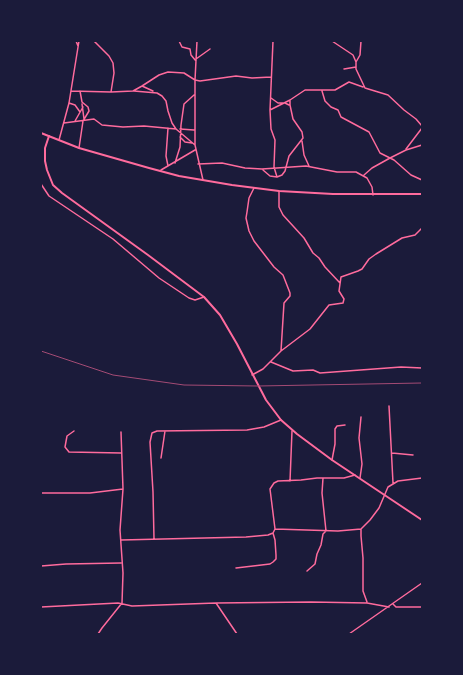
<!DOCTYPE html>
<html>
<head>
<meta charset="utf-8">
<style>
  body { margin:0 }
  #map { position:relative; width:463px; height:675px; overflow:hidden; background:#1b1b3a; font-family:"Nunito Sans",sans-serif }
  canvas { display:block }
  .frame { position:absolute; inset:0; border:42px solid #1b1b3a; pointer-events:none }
</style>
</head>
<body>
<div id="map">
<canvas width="463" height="675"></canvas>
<div class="frame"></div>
</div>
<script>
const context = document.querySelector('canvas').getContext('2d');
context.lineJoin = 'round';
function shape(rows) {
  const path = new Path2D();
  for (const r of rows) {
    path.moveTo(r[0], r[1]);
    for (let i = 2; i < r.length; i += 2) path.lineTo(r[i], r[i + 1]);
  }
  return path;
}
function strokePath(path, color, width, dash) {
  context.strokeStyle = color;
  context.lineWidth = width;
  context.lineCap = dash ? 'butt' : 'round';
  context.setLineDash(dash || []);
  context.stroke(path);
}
const minor = shape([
  [76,41,78,46],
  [94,41,109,56,113,63,114,73,111,92],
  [179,41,182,47,190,49,191,55,196,61],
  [197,41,195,80,195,145,203,180],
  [273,41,270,110,271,129,275,140,274,167,277,177],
  [332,41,353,55,356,62,356,69,365,88,388,95,404,110,416,119,422,126],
  [196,59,210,49],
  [356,62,360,55,361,41],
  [344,69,356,67],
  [142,86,153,91],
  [71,91,111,92,133,91,142,86,159,75,168,72,184,73,195,80,200,81,236,76,252,78,271,77],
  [134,91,157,93,162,96,166,101,168,111,172,123,176,129],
  [322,91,325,101,331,107,338,110,341,117,369,132,380,153,394,160,411,175,422,180],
  [271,98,278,103,285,103,289,105],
  [69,103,75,105,80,112],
  [82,104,84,119],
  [270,110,290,100,305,90,335,90,349,82,363,87],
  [75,121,83,107],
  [64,123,94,119,102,125,123,127,144,126,176,129,195,145],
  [168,128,166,156,168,166],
  [180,129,194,130],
  [180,137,185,142,192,143],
  [59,140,69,103,79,41],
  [302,141,304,155,309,166],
  [79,148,83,121,89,111,88,107,82,102,80,91],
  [406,149,422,128],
  [175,163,180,147,181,125,184,104,194,95],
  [198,164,222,163,245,168,262,169,306,166,337,172,356,172,367,178,372,187,373,195],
  [161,170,195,150],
  [263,170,270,176,277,177,282,175,285,171,289,156,303,138,302,132,293,119,290,105,290,100],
  [364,175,372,168,390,158,406,150,422,145],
  [41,184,49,196,113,239,159,278,189,298,195,300,204,297],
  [254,188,249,198,247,212,246,218,249,231,254,241,274,267,283,275,290,293,290,296,284,303,281,351],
  [279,191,279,207,283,215,304,238,313,253,319,258,325,267,340,283],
  [271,362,293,371,313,370,320,373,401,367,422,368],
  [252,375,263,369,281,351,310,329,329,305,343,303,344,299,339,291,341,277,358,271,362,269,369,259,376,254,402,238,415,235,422,228],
  [389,406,393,483],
  [74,431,67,436,65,447,69,452,121,453],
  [392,453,413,455],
  [161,458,165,431],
  [332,460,335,444,335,429,337,426,345,425],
  [360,478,362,464,359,438,361,417],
  [290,481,292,431],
  [41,493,90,493,123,489],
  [275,529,338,531,361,529,370,520,379,508,388,487,398,481,422,478],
  [361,529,361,536,363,558,363,591,367,602],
  [154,539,153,492,150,442,152,433,157,431,247,430,264,427,281,420],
  [121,540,246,537,268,535,273,533,275,529,270,489,274,483,278,481,301,480,317,478,344,478,355,475],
  [41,566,66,564,121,563],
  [236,568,270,564,273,562,276,559,276,555,275,540,273,533],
  [307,571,315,564,317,554,321,545,323,534,326,531,322,493,323,478],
  [216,603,237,634],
  [393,604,396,607,422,607],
  [41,607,118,603,132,606,216,603,311,602,367,603,389,607],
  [98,634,102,628,122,603,123,573,120,530,123,489,121,432],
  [349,634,422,583]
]);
const secondary = shape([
  [49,136,45,148,45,161,47,170,53,185,62,193,148,255,204,297,220,315,237,344,266,400,281,420,297,434,332,460,422,520]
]);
const trunk = shape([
  [41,133,79,148,149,168,179,176,232,185,279,191,333,194,422,194]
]);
const rail = shape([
  [41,351,113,375,184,385,258,386,422,383]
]);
strokePath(minor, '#ff6b9d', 1.5);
strokePath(secondary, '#ff6b9d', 2);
strokePath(trunk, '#ff6b9d', 2);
strokePath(rail, '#a44b75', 1);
</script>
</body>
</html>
